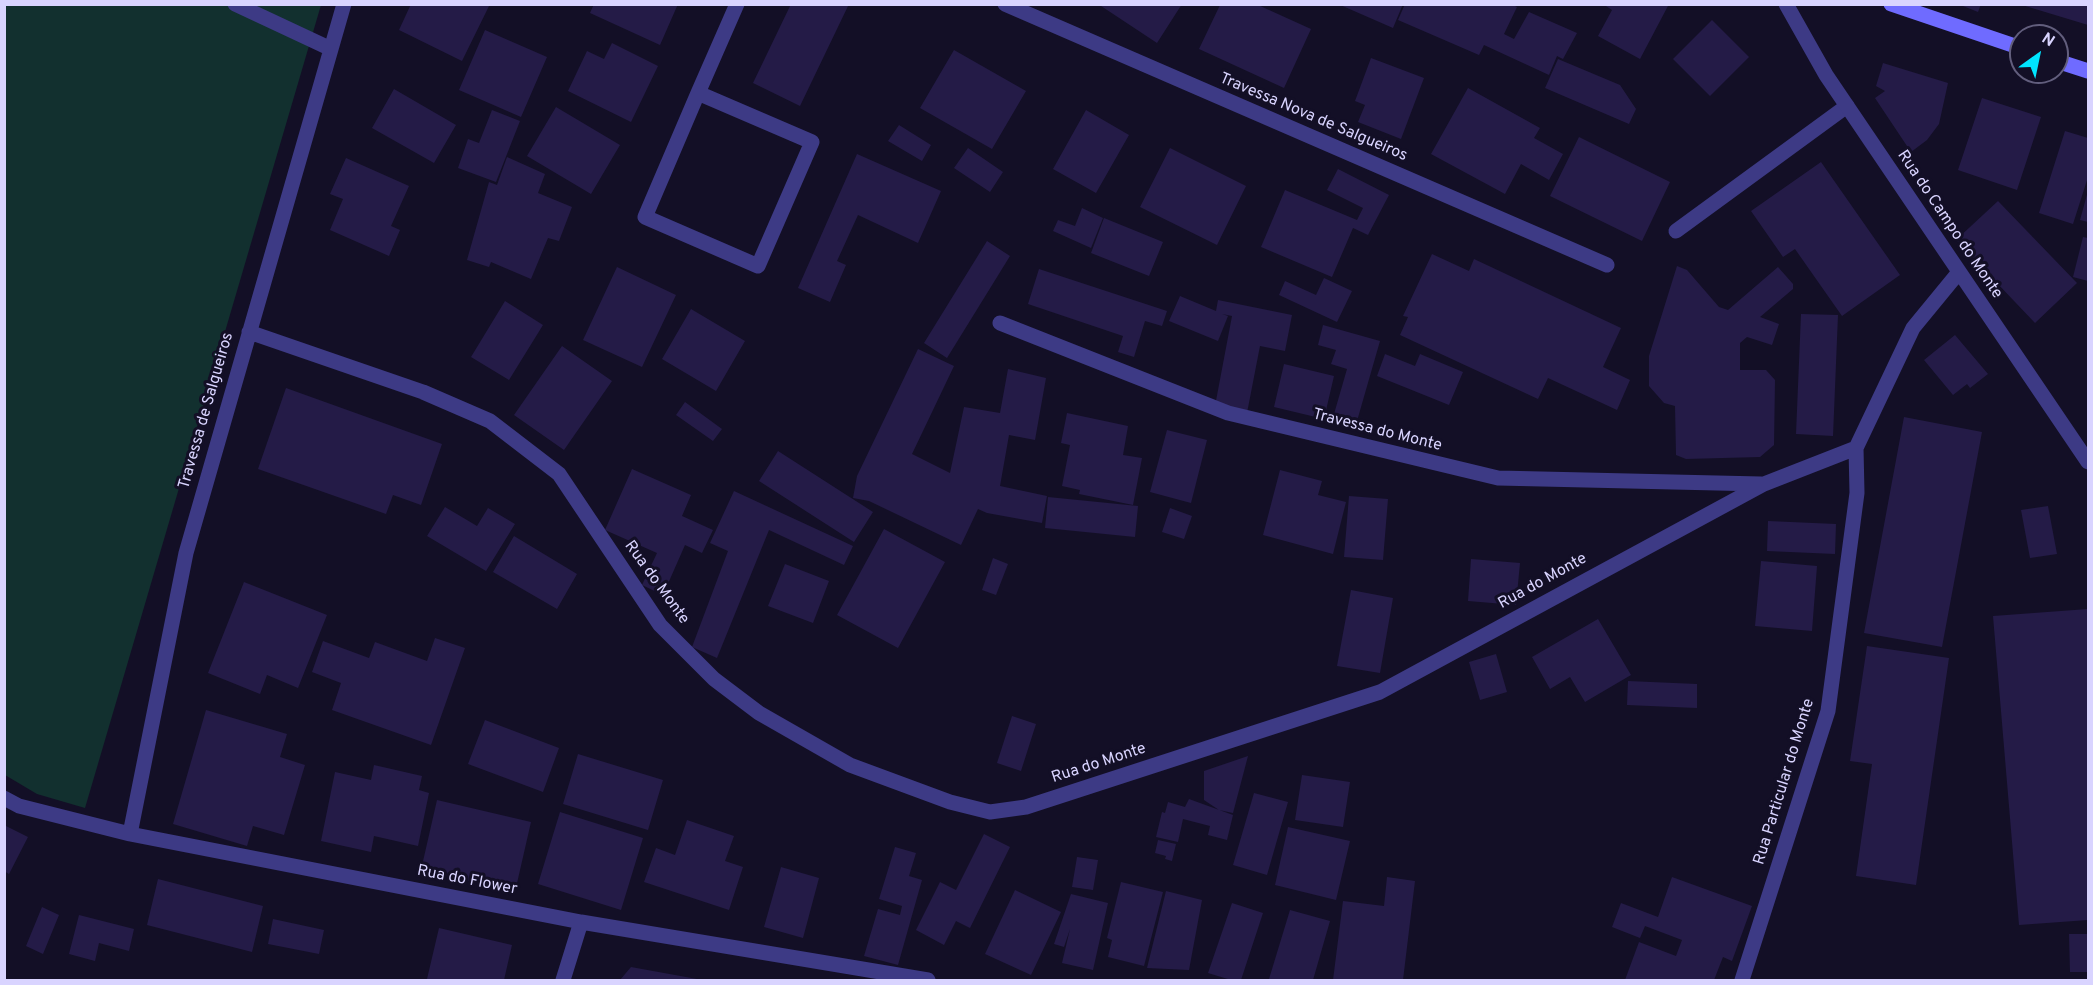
<!DOCTYPE html>
<html>
<head>
<meta charset="utf-8">
<style>
  body { margin:0 }
  #map { position:relative; width:2093px; height:985px; overflow:hidden; background:#130f26; font-family:Overpass,sans-serif }
  canvas { display:block }
  .frame { position:absolute; inset:0; border:6px solid #d9d4ff; pointer-events:none }
  .north { position:absolute; left:2009px; top:24px; width:60px; height:60px; box-sizing:border-box; background:#130f26; border:2px solid #625e7d; border-radius:50%; rotate:33deg; font-size:16px; font-weight:700; line-height:24px; text-align:center; color:#d9d4ff }
  .north::after { content:''; display:block; margin:auto; width:21px; height:27px; background:#00e5ff; clip-path:polygon(50% 0,100% 100%,50% 72%,0 100%) }
</style>
</head>
<body>
<div id="map">
<canvas width="2093" height="985"></canvas>
<div class="frame"></div>
<div class="north">N</div>
</div>
<script>
const context = document.querySelector('canvas').getContext('2d');
context.lineJoin = 'round';
function paint(path, color) {
  context.fillStyle = color;
  context.fill(path, 'evenodd');
}
function shape(rows) {
  const path = new Path2D();
  for (const r of rows) {
    path.moveTo(r[0], r[1]);
    for (let i = 2; i < r.length; i += 2) path.lineTo(r[i], r[i + 1]);
  }
  return path;
}
function strokePath(path, color, width, dash) {
  context.strokeStyle = color;
  context.lineWidth = width;
  context.lineCap = dash ? 'butt' : 'round';
  context.setLineDash(dash || []);
  context.stroke(path);
}
function drawText(font, color, halo, rows, align = 'center') {
  context.font = font + ' Overpass,sans-serif';
  context.lineWidth = 6;
  context.setLineDash([]);
  context.textBaseline = 'middle';
  context.strokeStyle = halo;
  context.fillStyle = color;
  for (const [text, x, y, turn = 0] of rows) {
    context.save();
    context.translate(x, y);
    context.rotate((+turn || 0) * Math.PI / 180);
    context.textAlign = isNaN(turn) ? turn : align;
    if (halo) context.strokeText(text, 0, 0);
    context.fillText(text, 0, 0);
    context.restore();
  }
}
const green = shape([
  [5,5,321,5,85,808,37,794,5,775]
]);
const building = shape([
  [411,4,490,4,462,61,399,30],
  [594,4,678,4,660,45,590,13],
  [791,4,849,4,800,106,753,83],
  [1098,4,1182,4,1157,43],
  [1338,4,1403,4,1393,28],
  [1405,4,1511,4,1517,7,1504,34,1514,39,1529,12,1577,33,1563,59,1557,56,1549,75,1484,45,1479,55,1398,20],
  [1603,4,1669,4,1640,59,1598,36,1612,10],
  [1958,4,1981,4,1978,12],
  [2023,4,2088,4,2088,25,2022,5],
  [1220,5,1258,5,1311,29,1284,88,1199,49],
  [1712,20,1749,57,1710,96,1673,59],
  [485,30,547,57,521,117,459,90],
  [612,43,658,66,631,122,568,91,587,51,604,59],
  [954,50,1026,91,992,149,920,108],
  [1371,58,1424,78,1401,139,1358,122,1365,105,1355,101],
  [1558,59,1620,85,1636,109,1629,124,1545,88],
  [1883,63,1948,83,1939,124,1927,140,1911,152,1875,98,1885,91,1876,86],
  [1468,88,1540,128,1534,138,1563,154,1549,180,1521,164,1505,194,1431,154],
  [394,89,456,125,434,163,372,128],
  [1982,98,2041,117,2017,190,1958,170],
  [556,107,620,145,591,194,527,156],
  [492,110,520,121,496,182,458,168,468,139,479,143],
  [1086,110,1129,135,1096,193,1053,169],
  [899,125,931,145,922,161,888,141],
  [2065,131,2088,138,2088,177,2073,224,2039,213],
  [1579,137,1670,182,1642,241,1550,196],
  [968,148,1003,172,990,192,954,168],
  [1170,148,1246,186,1217,245,1140,207],
  [857,154,941,191,918,243,858,215,837,261,846,265,830,302,798,288],
  [507,157,545,174,538,193,572,207,559,241,548,238,531,279,491,262,489,267,467,260,489,182,497,185],
  [346,158,409,186,391,226,400,230,389,256,330,230,343,199,330,194],
  [1821,162,1900,275,1842,316,1795,249,1783,257,1751,211],
  [1338,169,1389,195,1368,235,1353,228,1332,277,1261,247,1285,190,1357,220,1363,208,1327,190],
  [2088,191,2088,222,2080,220],
  [1998,201,2077,283,2035,323,1956,240],
  [1082,208,1103,218,1091,248,1053,231,1058,220,1075,226],
  [1104,218,1163,242,1149,276,1091,253],
  [2083,237,2088,238,2088,281,2073,277],
  [987,241,1010,256,947,358,924,343],
  [1432,254,1469,271,1474,259,1621,328,1603,367,1630,380,1617,410,1548,378,1538,399,1400,335,1408,317,1403,316],
  [1677,266,1687,270,1719,307,1728,310,1778,267,1793,284,1793,289,1760,317,1779,324,1772,345,1747,337,1740,343,1740,370,1766,370,1775,380,1774,445,1760,457,1686,459,1676,455,1675,406,1664,403,1649,386,1649,356],
  [617,267,676,295,642,367,583,340],
  [1039,269,1167,311,1162,326,1145,321,1134,357,1118,352,1123,336,1028,304],
  [1324,278,1352,291,1337,322,1279,295,1285,281,1316,295],
  [1180,296,1216,311,1218,300,1292,315,1285,351,1260,346,1247,413,1215,406,1232,316,1222,314,1228,316,1218,341,1169,321],
  [505,301,543,325,509,380,471,357],
  [691,309,745,341,716,391,662,359],
  [1801,314,1838,315,1833,436,1796,434],
  [1323,325,1380,341,1357,421,1334,414,1347,369,1331,364,1336,350,1318,345],
  [1955,335,1988,374,1970,388,1967,384,1953,395,1924,360],
  [562,346,612,381,564,450,514,415],
  [918,349,954,366,912,454,950,473,964,407,1000,413,1008,369,1046,378,1035,440,1009,435,1000,486,1047,496,1042,523,987,513,978,509,961,545,869,501,853,498,857,476],
  [1385,354,1415,366,1420,354,1463,372,1449,405,1377,376],
  [1284,364,1334,376,1324,419,1274,407],
  [286,388,442,444,421,505,393,495,386,514,258,469],
  [685,402,722,429,713,441,676,415],
  [1067,413,1128,426,1123,455,1142,458,1133,505,1079,494,1080,490,1062,486,1070,445,1061,443],
  [1904,417,1982,432,1942,647,1864,633],
  [1167,430,1207,440,1191,503,1150,492],
  [778,451,873,512,854,542,759,481],
  [632,469,691,495,682,516,713,530,702,553,685,545,663,595,642,585,657,553,605,530],
  [1280,470,1322,481,1318,495,1346,502,1333,554,1263,535],
  [734,491,853,546,844,565,769,530,717,658,692,647,728,551,710,543],
  [1349,496,1388,499,1383,560,1344,557],
  [1048,497,1138,506,1135,537,1045,528],
  [2048,506,2057,554,2030,558,2021,510],
  [445,507,477,526,488,508,515,524,486,571,427,536],
  [1170,508,1192,516,1184,539,1162,532],
  [1768,521,1836,524,1835,554,1767,551],
  [884,529,945,562,898,648,837,615],
  [514,536,577,574,557,609,493,572],
  [993,558,1008,564,996,595,982,590],
  [1471,559,1520,563,1516,605,1468,601],
  [1761,561,1817,566,1812,631,1755,626],
  [785,564,829,581,813,623,768,606],
  [244,582,327,615,298,688,267,675,260,694,208,673],
  [1351,590,1393,598,1380,673,1337,666],
  [2088,609,2088,920,2019,925,1993,616],
  [1598,619,1631,675,1585,702,1570,677,1550,689,1532,657],
  [435,638,465,648,431,745,332,710,341,683,312,672,323,641,369,658,375,642,427,661],
  [1867,646,1949,658,1916,885,1856,876,1872,764,1850,761],
  [1496,654,1507,692,1480,700,1469,662],
  [1628,681,1697,684,1697,708,1627,705],
  [206,710,287,734,280,757,305,765,284,835,253,826,247,846,173,824],
  [1012,716,1036,724,1021,771,997,763],
  [485,720,559,748,543,792,468,764],
  [578,754,663,780,648,830,563,804],
  [1248,756,1233,813,1219,810,1204,800,1204,771],
  [374,765,422,776,419,790,429,793,418,846,374,836,371,852,321,841,335,772,371,780],
  [1302,775,1350,782,1343,827,1295,820],
  [1254,793,1288,802,1267,875,1233,865],
  [1189,799,1233,815,1227,840,1208,835,1210,826,1183,819,1178,842,1156,837,1162,812,1165,813,1168,802,1185,807],
  [437,800,531,822,515,892,421,870],
  [560,812,643,838,621,910,538,884],
  [687,820,734,836,725,861,743,867,729,910,644,882,656,848,675,855],
  [4,825,28,837,9,874,4,871],
  [1288,827,1350,841,1336,900,1275,885],
  [984,834,1010,847,970,928,956,921,944,945,916,930,940,882,956,890],
  [1158,840,1176,844,1172,861,1165,859,1166,856,1155,853],
  [895,847,916,853,909,876,922,880,898,965,864,956,878,909,900,915,902,906,879,899],
  [1077,857,1098,860,1093,890,1072,887],
  [781,867,819,878,803,938,764,927],
  [1387,877,1415,881,1403,980,1333,980,1343,901,1384,906],
  [1672,877,1752,906,1732,961,1723,957,1714,980,1625,980,1639,942,1676,956,1682,940,1645,926,1640,938,1612,927,1621,903,1658,917],
  [158,879,263,906,252,952,147,925],
  [1121,882,1163,892,1144,966,1108,957,1112,940,1107,938],
  [1015,890,1061,912,1031,975,985,954],
  [1166,891,1202,900,1189,970,1147,968],
  [1071,894,1108,903,1093,970,1062,963,1070,929,1064,947,1054,944],
  [1232,903,1263,913,1241,980,1231,980,1208,973],
  [42,907,59,915,43,954,26,946],
  [1290,910,1330,921,1313,980,1269,979],
  [79,915,134,929,129,951,99,943,95,961,69,954],
  [273,919,324,930,319,954,268,944],
  [439,928,512,945,504,980,427,979],
  [2069,934,2088,934,2088,972,2070,972],
  [631,967,697,979,697,980,620,980]
]);
const lane = shape([
  [1676,231,1847,106]
]);
const street = shape([
  [235,4,329,48],
  [1005,4,1607,265],
  [1786,4,1826,75,2088,462],
  [698,93,812,142,758,266,645,217,698,93,737,4],
  [1000,323,1228,413,1498,478,1761,484],
  [249,332,423,392,490,421,559,474,660,625,714,679,759,713,850,765,950,802,990,812,1026,807,1380,692,1764,484,1856,448,1913,328,1959,272],
  [4,798,19,806,130,834,581,922,928,980],
  [130,834,186,553,344,4],
  [563,980,581,922],
  [1742,980,1828,711,1857,493,1856,448]
]);
const secondary = shape([
  [1891,4,2021,48],
  [2057,61,2088,71]
]);
const streetNames = [
  ["Travessa Nova de Salgueiros",1313,118,23],
  ["Rua do Campo do Monte",1949,225,56],
  ["Travessa de Salgueiros",207,411,-74],
  ["Travessa do Monte",1377,431,14],
  ["Rua do Monte",1543,582,-29],
  ["Rua do Monte",656,583,54],
  ["Rua do Monte",1099,764,-18],
  ["Rua Particular do Monte",1785,782,-73],
  ["Rua do Flower",467,881,11]
];
paint(green, '#12302f');
paint(building, '#241b47');
strokePath(lane, '#3d3a85', 15);
strokePath(street, '#3d3a85', 15);
strokePath(secondary, '#6f6bff', 15);
drawText('16px', '#d9d4ff', '#130f26', streetNames);
</script>
</body>
</html>
